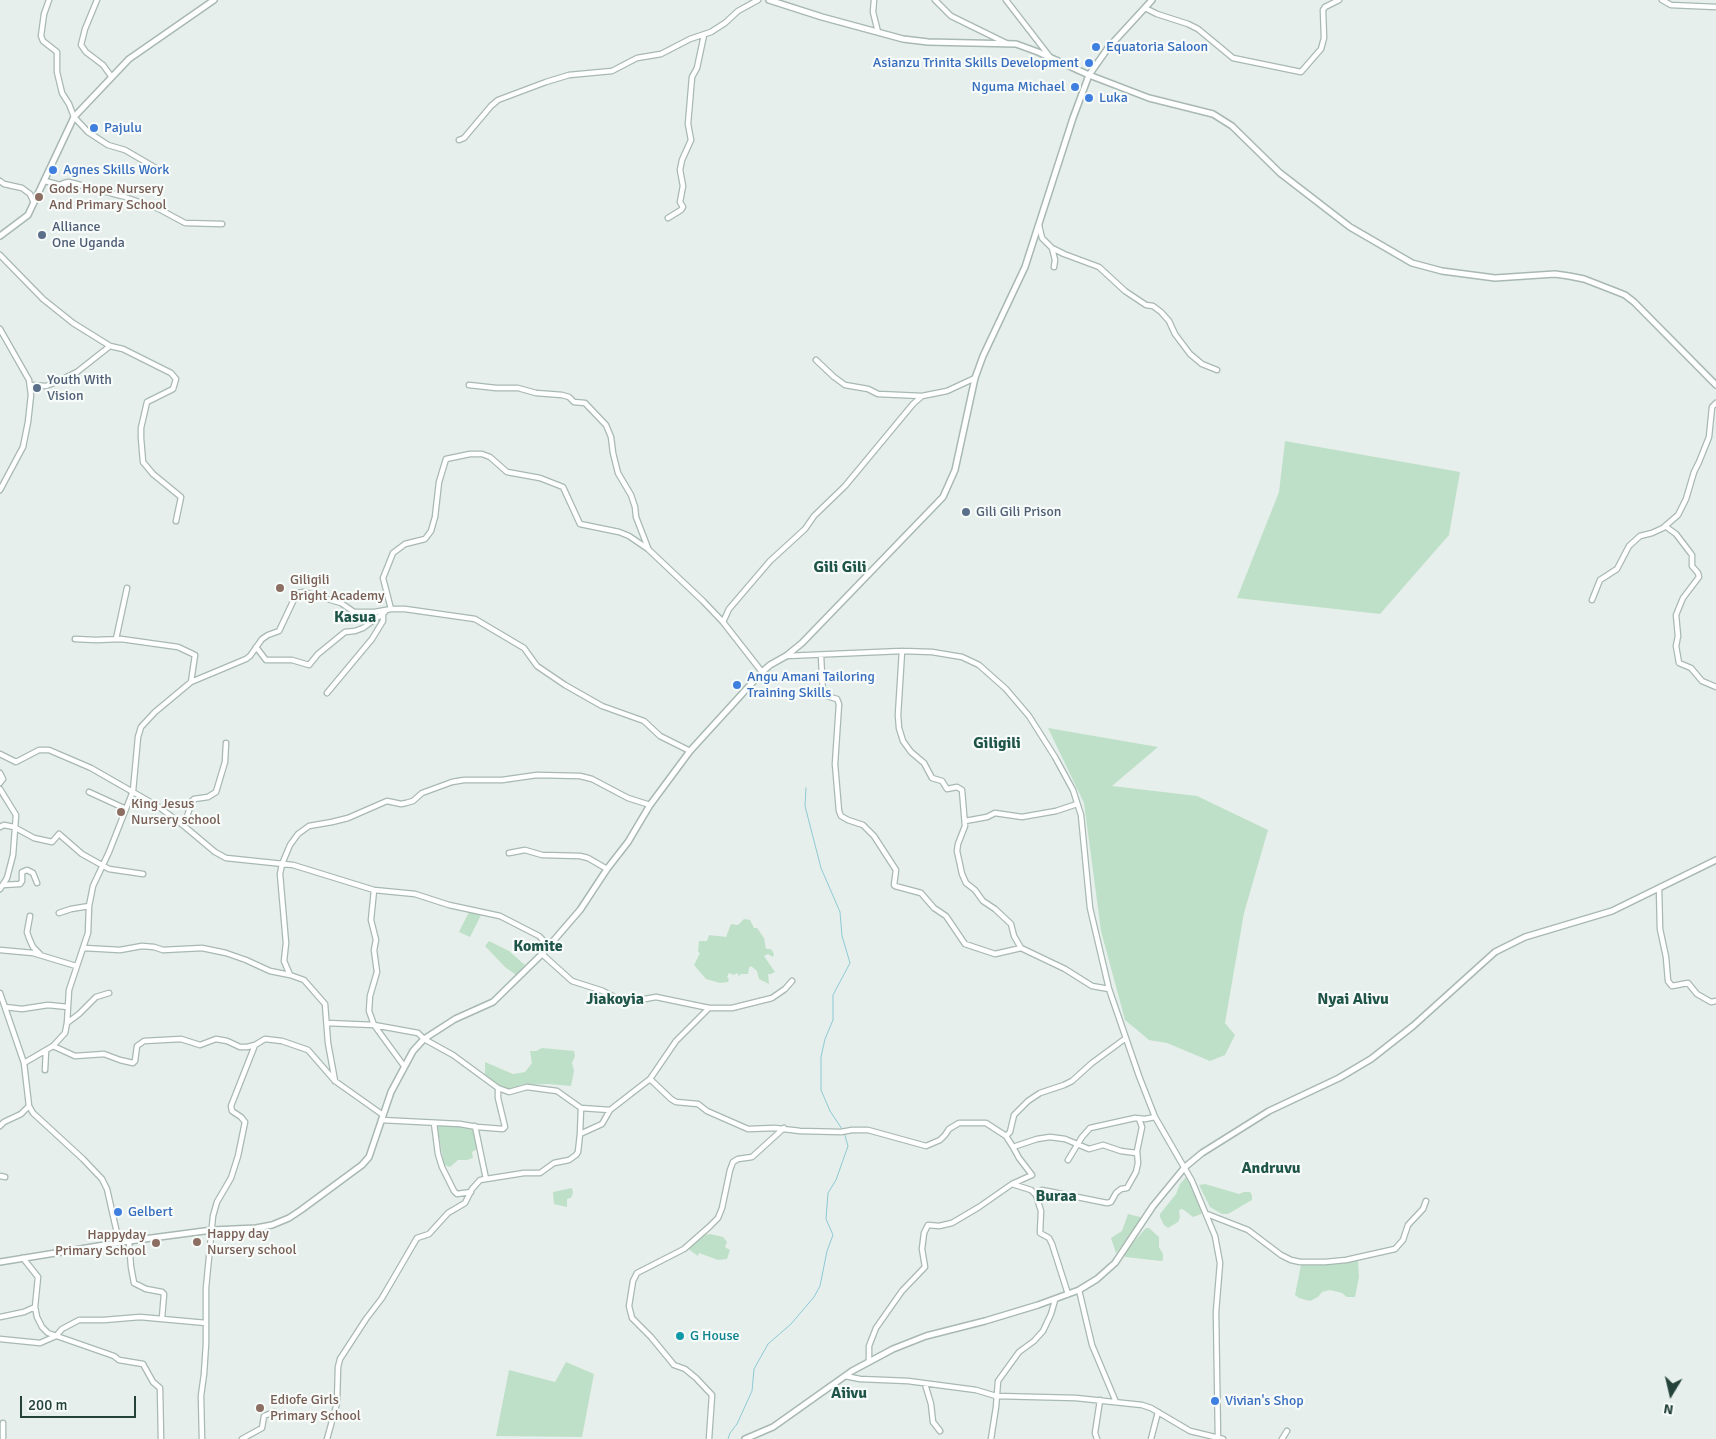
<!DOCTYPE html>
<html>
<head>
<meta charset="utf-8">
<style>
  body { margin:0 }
  #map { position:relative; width:1716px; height:1439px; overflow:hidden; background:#e6efeb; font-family:Signika,sans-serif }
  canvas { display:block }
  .north { position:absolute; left:1646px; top:1369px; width:50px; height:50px; -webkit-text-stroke:4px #f7fbf9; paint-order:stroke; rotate:189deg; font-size:14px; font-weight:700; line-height:20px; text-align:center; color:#24423a }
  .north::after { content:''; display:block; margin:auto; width:18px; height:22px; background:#24423a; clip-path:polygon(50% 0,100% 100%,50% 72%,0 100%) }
  .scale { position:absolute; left:20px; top:1396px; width:116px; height:22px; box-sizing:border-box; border:2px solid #24423a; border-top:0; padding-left:6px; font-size:15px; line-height:18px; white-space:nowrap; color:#24423a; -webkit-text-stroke:4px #f7fbf9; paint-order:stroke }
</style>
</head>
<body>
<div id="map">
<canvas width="1716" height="1439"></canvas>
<div class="north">N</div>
<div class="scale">200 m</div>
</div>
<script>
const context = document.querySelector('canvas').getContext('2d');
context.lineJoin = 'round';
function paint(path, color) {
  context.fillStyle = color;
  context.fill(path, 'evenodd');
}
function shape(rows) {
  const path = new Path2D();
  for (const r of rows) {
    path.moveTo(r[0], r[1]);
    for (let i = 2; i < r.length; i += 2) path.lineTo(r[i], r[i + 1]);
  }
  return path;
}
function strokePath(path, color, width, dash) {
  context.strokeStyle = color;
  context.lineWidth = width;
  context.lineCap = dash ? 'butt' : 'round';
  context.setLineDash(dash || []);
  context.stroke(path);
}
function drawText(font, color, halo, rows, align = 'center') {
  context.font = font + ' Signika,sans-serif';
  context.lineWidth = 4.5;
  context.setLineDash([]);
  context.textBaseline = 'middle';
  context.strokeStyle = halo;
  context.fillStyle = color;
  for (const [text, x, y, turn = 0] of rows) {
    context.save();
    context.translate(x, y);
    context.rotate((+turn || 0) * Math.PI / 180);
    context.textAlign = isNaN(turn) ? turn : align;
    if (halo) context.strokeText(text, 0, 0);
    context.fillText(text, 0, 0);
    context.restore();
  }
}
const green = shape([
  [1285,441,1460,472,1449,535,1380,614,1237,598,1279,492],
  [1048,728,1158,747,1112,786,1197,796,1268,830,1244,913,1225,1023,1235,1035,1225,1055,1210,1061,1167,1043,1149,1040,1125,1020,1101,931,1084,803],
  [469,912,481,915,470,937,459,932],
  [744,919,750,920,754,928,757,928,764,938,766,949,771,949,774,954,773,957,768,954,764,956,775,972,771,974,768,974,769,984,759,979,757,971,751,966,749,968,748,974,741,974,739,976,737,973,734,975,729,973,727,977,729,979,728,982,720,983,706,979,694,965,700,953,698,952,699,941,707,941,709,935,726,937,731,924,738,925],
  [489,941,509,951,525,965,516,975,505,967,485,946],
  [542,1048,574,1051,575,1056,572,1063,574,1071,571,1086,548,1084,520,1085,517,1090,508,1091,491,1082,485,1074,485,1062,513,1074,525,1072,532,1063,530,1051,536,1051],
  [437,1124,459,1126,475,1130,479,1148,472,1152,473,1158,467,1160,458,1160,450,1167,444,1165],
  [1186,1177,1189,1177,1202,1212,1201,1214,1193,1217,1184,1210,1181,1209,1179,1211,1180,1217,1178,1222,1168,1228,1164,1225,1160,1217,1160,1214,1176,1194,1180,1184],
  [1205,1184,1239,1194,1244,1192,1250,1192,1252,1195,1252,1200,1228,1214,1222,1214,1210,1207,1199,1185],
  [572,1188,573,1193,571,1198,567,1199,567,1207,554,1204,553,1192],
  [1128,1214,1144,1218,1116,1253,1111,1238,1122,1231],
  [1146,1228,1149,1228,1159,1237,1159,1247,1163,1254,1163,1260,1161,1261,1125,1257,1123,1254],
  [710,1234,723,1237,727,1242,725,1247,730,1250,727,1259,718,1260,699,1253,698,1256,687,1248,695,1243,694,1237],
  [1358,1260,1359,1277,1355,1297,1347,1297,1342,1293,1330,1290,1322,1292,1318,1297,1310,1301,1299,1298,1295,1295,1301,1265,1339,1264],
  [566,1362,594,1374,582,1437,496,1436,509,1370,555,1382]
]);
const stream = shape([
  [728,1439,730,1433,737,1424,752,1391,754,1369,768,1344,791,1324,814,1297,820,1286,827,1251,833,1235,826,1219,828,1193,836,1180,848,1146,844,1132,830,1111,821,1090,821,1057,825,1039,833,1020,833,995,850,963,842,936,840,912,821,868,805,806,806,788]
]);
const minor = shape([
  [49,0,44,14,41,36,43,41,57,52,57,72,62,93,69,104,74,117,88,132,108,145,125,150,161,171],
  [97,0,85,29,81,45,86,52,103,65,111,76],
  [874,0,873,12,878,32],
  [935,0,951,16,1006,43],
  [1006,0,1050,57],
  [1662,0,1671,5,1716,7],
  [1145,8,1157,14,1188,24,1198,29,1233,58,1301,72,1321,49,1324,38,1323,10,1325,7,1339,0],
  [459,140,464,138,491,106,498,100,546,82,569,75,612,71,637,58,661,54,690,39,711,32,725,23,738,11,758,0],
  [0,181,4,184,22,188,30,194,34,203],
  [45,181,60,185,64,183,69,182,122,196,159,209,185,223,222,224],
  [668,218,681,210,683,207,680,202,683,186,680,170,682,160,691,140,688,124,692,77,697,68,704,35],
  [1039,225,1042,238,1052,248,1055,260,1054,267],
  [1052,248,1064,254,1099,267,1125,291,1146,305,1153,306,1161,312,1169,321,1175,334,1190,354,1202,364,1217,370],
  [0,255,43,299,73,323,110,346],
  [0,329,29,380,31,395,28,422,23,447,0,490],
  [816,360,834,377,845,385,868,389,878,394,922,396],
  [30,385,46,386,59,381,77,372,110,346,123,349,171,373,176,379,173,389,147,402,141,428,141,438,143,462,153,474,181,497,176,521],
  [469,385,496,388,518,388,536,393,562,395,569,397,574,402,585,403,606,425,611,437,613,453,618,473,631,495,635,507,636,517,648,548],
  [1665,526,1676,534,1689,551,1692,555,1692,566,1698,573,1699,577,1683,598,1676,615,1678,636,1676,646,1679,663,1691,668,1702,681,1716,687],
  [1592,600,1600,580,1617,569,1629,546,1640,536,1652,533,1663,528,1678,515,1686,499,1694,472,1699,462,1709,437,1712,407,1716,403],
  [391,609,383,578,393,553,405,544,425,539,431,531,435,517,439,482,446,459,470,454,482,454,490,457,507,472,540,478,563,487,580,524,619,532,629,536,648,549,703,601,723,622],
  [75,639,96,640,121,639,178,647,195,655,191,682],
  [116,639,127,588],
  [256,647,266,660,292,660,309,665,318,654,345,632,355,631,363,628,385,612],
  [902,651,898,715,899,728,903,741,911,752,924,763,932,778,942,781,947,789,957,787,962,790,965,826,958,844,957,851,962,874,966,883,975,890,983,901,995,909,1011,924,1014,936,1021,948],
  [786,656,902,651,932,652,962,657,979,665,1006,689,1029,716,1055,757,1073,790,1081,815,1090,908,1109,989,1139,1076,1155,1117,1192,1181,1215,1236,1220,1263,1216,1312,1218,1439],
  [821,656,823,695,837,699,839,704,835,764,839,811,841,816,848,820,863,825,874,836,896,870,894,885,895,886,921,893,934,908,946,916,965,944,995,954,1021,948,1065,969,1092,986,1109,989],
  [762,672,723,622,729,609,770,561,805,529,814,516,845,486,913,404,922,396,947,391,975,378],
  [327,693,372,639,383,621,383,613],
  [0,754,16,762,39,750,49,750,91,768,159,807,184,826,215,852,226,858,293,865,374,890,415,894,449,905,500,916,539,936,549,946],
  [0,773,3,779,0,783],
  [0,789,16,815,13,855,7,878,0,889],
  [89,792,126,809],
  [965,821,987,817,995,813,1022,817,1056,811,1077,804],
  [184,826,192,801,194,799,208,797,216,792,225,762,226,743],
  [0,827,4,825,14,827,34,838,52,842,59,834,82,854,109,869,143,874],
  [509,853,525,850,542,855,580,856,588,858,607,869],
  [3,885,20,884,22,881,22,872,27,870,33,873,37,883],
  [1659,888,1660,929,1666,957,1668,981,1672,986,1688,983,1697,994,1711,1002,1716,1001],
  [374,890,371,920,376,940,374,950,377,972,370,996,369,1011,374,1025,404,1066],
  [59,913,71,909,89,906],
  [30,916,27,932,29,938,33,947,40,954],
  [84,948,120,950,142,946,154,947,163,950,202,948,226,953,246,960,270,971,290,975],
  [0,950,33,953,76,966],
  [542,954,572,981,603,991,622,1001,628,1002,656,997,709,1008,732,1008,772,998,785,989,792,981],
  [0,993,24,1063,29,1106,33,1113,83,1159,102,1179,107,1189,119,1242],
  [5,1007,22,1009,48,1005,68,1007],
  [67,1023,79,1014,96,997,109,993],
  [327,1023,374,1025,418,1033,424,1039,453,1055,498,1088,509,1092,527,1087,557,1091,581,1108,610,1110,650,1079,676,1041,709,1008],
  [53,1046,75,1056,104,1054,120,1060,133,1063,135,1061,137,1046,144,1041,181,1039,200,1045,216,1039,227,1041,240,1047,247,1047,255,1045,265,1039,282,1041,308,1050,335,1081,383,1115],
  [24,1063,53,1046,65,1033,67,1023,69,990,88,933,89,906,93,886,109,852,133,791,138,737,141,727,155,712,191,682,246,659,250,656,262,639,268,635,279,631,297,593,304,592,341,603,354,612,375,612,391,609,405,609,475,619,524,648,537,666,565,685,602,706,644,721,660,736,690,751],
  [45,1070,46,1051],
  [650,1079,671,1099,676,1102,698,1104,707,1111,748,1129,775,1128,800,1131,841,1132,852,1130,868,1130,926,1146,940,1140,945,1135,949,1129,959,1123,986,1123,1006,1136,1010,1132,1014,1115,1028,1101,1040,1093,1064,1085,1072,1081,1092,1063,1126,1038],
  [335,1081,328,1043,325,1004,304,980,290,975,284,961,286,943,280,874,282,864,290,845,298,834,309,826,332,822,348,818,387,801,401,804,406,803,413,801,422,793,452,782,464,780,502,780,537,775,580,776,592,779,628,798,650,805],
  [381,1120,460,1124,477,1127,503,1129,505,1127,498,1098,498,1088],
  [434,1123,438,1154,442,1167,454,1191,457,1194,471,1192],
  [0,1126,4,1122,21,1114,29,1106],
  [475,1126,486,1179],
  [580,1134,581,1108],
  [1006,1136,1013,1147,1037,1139,1050,1137,1065,1139,1089,1149,1103,1145,1121,1151,1136,1153],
  [1068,1160,1082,1137,1090,1128,1135,1118,1145,1119,1155,1117],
  [0,1176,5,1177],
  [1012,1184,1032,1175,1019,1158,1013,1147],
  [1036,1195,1042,1190,1107,1203,1111,1202,1116,1193,1121,1189,1127,1188,1136,1172,1138,1163,1137,1151,1142,1127,1139,1119],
  [1207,1214,1248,1230,1281,1255,1291,1260,1300,1262,1325,1262,1346,1260,1395,1249,1403,1240,1408,1225,1423,1209,1426,1201],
  [129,1241,131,1267,134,1283,146,1289,162,1292,164,1294,162,1318],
  [23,1258,38,1277,35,1307,37,1317,42,1327,48,1333,114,1356,119,1360,143,1364,153,1382,160,1388,161,1439],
  [1079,1290,1092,1345,1116,1402],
  [0,1317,24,1312,35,1307],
  [0,1339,40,1343,56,1336,62,1329,79,1320,104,1320,140,1317,206,1323],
  [869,1362,869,1346,876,1328,902,1291,925,1267,922,1249,924,1233,928,1225,939,1226,952,1223,979,1207,1012,1184,1031,1190,1036,1195,1041,1211,1040,1233,1049,1238,1052,1244,1068,1294],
  [845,1376,860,1379,908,1381,976,1390,996,1396,1076,1398,1142,1405,1151,1408,1190,1431,1223,1439],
  [925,1384,931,1404,933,1422,940,1431],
  [3,1423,3,1439],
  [202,1439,201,1396,204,1374,206,1344,206,1288,213,1216,217,1202,231,1178,238,1156,245,1122,241,1117,232,1111,231,1106,255,1045],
  [242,1439,262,1428,264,1416,274,1412],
  [327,1439,337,1403,338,1367,340,1359,366,1319,382,1298,417,1238,429,1234,448,1213,465,1203,472,1189,480,1180,524,1173,540,1173,554,1163,569,1160,576,1155,578,1152,580,1134,602,1124,610,1110],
  [709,1439,712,1395,696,1378,685,1369,674,1365,651,1337,632,1318,629,1306,633,1281,637,1273,684,1249,709,1227,718,1218,722,1208,730,1170,733,1162,738,1159,752,1157,784,1128],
  [991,1439,996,1407,998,1381,1019,1352,1034,1341,1043,1331,1051,1314,1055,1300],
  [1097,1439,1095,1433,1100,1400],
  [1151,1439,1158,1412],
  [1282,1439,1287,1431]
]);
const tertiary = shape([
  [769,0,822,17,903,39,928,42,1016,44,1038,52,1089,75,1149,98,1213,114,1232,126,1280,173,1350,227,1412,263,1442,271,1495,278,1555,274,1569,276,1584,279,1615,291,1625,295,1634,302,1716,385],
  [0,236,28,215,74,117,129,59,214,0],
  [0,1262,129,1241,212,1230,256,1228,272,1225,289,1218,301,1210,362,1165,369,1157,391,1092,413,1051,424,1039,455,1019,493,1002,542,954,580,910,607,869,628,842,650,805,690,751,762,672,770,665,786,656,802,643,943,497,955,470,975,378,983,356,1025,267,1073,118,1089,75,1108,48,1152,0],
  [745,1439,773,1427,852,1371,893,1349,926,1336,985,1321,1038,1305,1079,1290,1097,1279,1115,1263,1153,1206,1185,1167,1202,1153,1269,1111,1339,1078,1371,1059,1413,1026,1495,952,1525,937,1612,911,1716,860]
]);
const markers = [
  [1096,47,5,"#3f7fe0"],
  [1089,63,5,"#3f7fe0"],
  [1075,87,5,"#3f7fe0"],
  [1089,98,5,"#3f7fe0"],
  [94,128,5,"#3f7fe0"],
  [53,170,5,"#3f7fe0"],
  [39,197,5,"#8d6e63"],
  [42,235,5,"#5c6f8a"],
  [37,388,5,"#5c6f8a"],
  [966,512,5,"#5c6f8a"],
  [280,588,5,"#8d6e63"],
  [737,685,5,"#3f7fe0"],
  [121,812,5,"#8d6e63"],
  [118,1212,5,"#3f7fe0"],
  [197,1242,5,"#8d6e63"],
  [156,1243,5,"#8d6e63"],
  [680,1336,5,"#0f9aa8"],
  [1215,1401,5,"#3f7fe0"],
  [260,1408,5,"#8d6e63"]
];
const shopNames = [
  ["Equatoria Saloon",1106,47],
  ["Asianzu Trinita Skills Development",1079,63,"right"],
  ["Nguma Michael",1065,87,"right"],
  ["Luka",1099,98],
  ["Pajulu",104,128],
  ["Agnes Skills Work",63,170],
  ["Angu Amani Tailoring",747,677],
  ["Training Skills",747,693],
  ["Gelbert",128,1212],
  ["Vivian's Shop",1225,1401]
];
const educationNames = [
  ["Gods Hope Nursery",49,189],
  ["And Primary School",49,205],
  ["Giligili",290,580],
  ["Bright Academy",290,596],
  ["King Jesus",131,804],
  ["Nursery school",131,820],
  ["Happy day",207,1234],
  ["Nursery school",207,1250],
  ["Happyday",146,1235,"right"],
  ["Primary School",146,1251,"right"],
  ["Ediofe Girls",270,1400],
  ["Primary School",270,1416]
];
const serviceNames = [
  ["Alliance",52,227],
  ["One Uganda",52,243],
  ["Youth With",47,380],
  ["Vision",47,396],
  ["Gili Gili Prison",976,512]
];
const cultureNames = [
  ["G House",690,1336]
];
const quarterNames = [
  ["Gili Gili",840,568],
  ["Kasua",355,618],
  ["Giligili",997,744],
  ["Komite",538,947],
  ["Jiakoyia",615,1000],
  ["Nyai Alivu",1353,1000],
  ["Andruvu",1271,1169],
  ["Buraa",1056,1197],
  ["Aiivu",849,1394]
];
paint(green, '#bfe0c8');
strokePath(stream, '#8ec9d4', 1);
strokePath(minor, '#a8b8b2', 7);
strokePath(tertiary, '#a8b8b2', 8);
strokePath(minor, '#fff', 4.5);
strokePath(tertiary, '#fff', 5);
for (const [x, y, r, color] of markers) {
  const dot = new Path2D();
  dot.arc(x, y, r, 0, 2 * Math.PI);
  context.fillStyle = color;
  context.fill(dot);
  strokePath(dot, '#f7fbf9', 2);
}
drawText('14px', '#366cbe', '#f7fbf9', shopNames, 'left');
drawText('14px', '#785e54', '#f7fbf9', educationNames, 'left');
drawText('14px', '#4e5e75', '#f7fbf9', serviceNames, 'left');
drawText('14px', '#0d838f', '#f7fbf9', cultureNames, 'left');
drawText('bold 16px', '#1f5548', '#f7fbf9', quarterNames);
</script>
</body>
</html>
